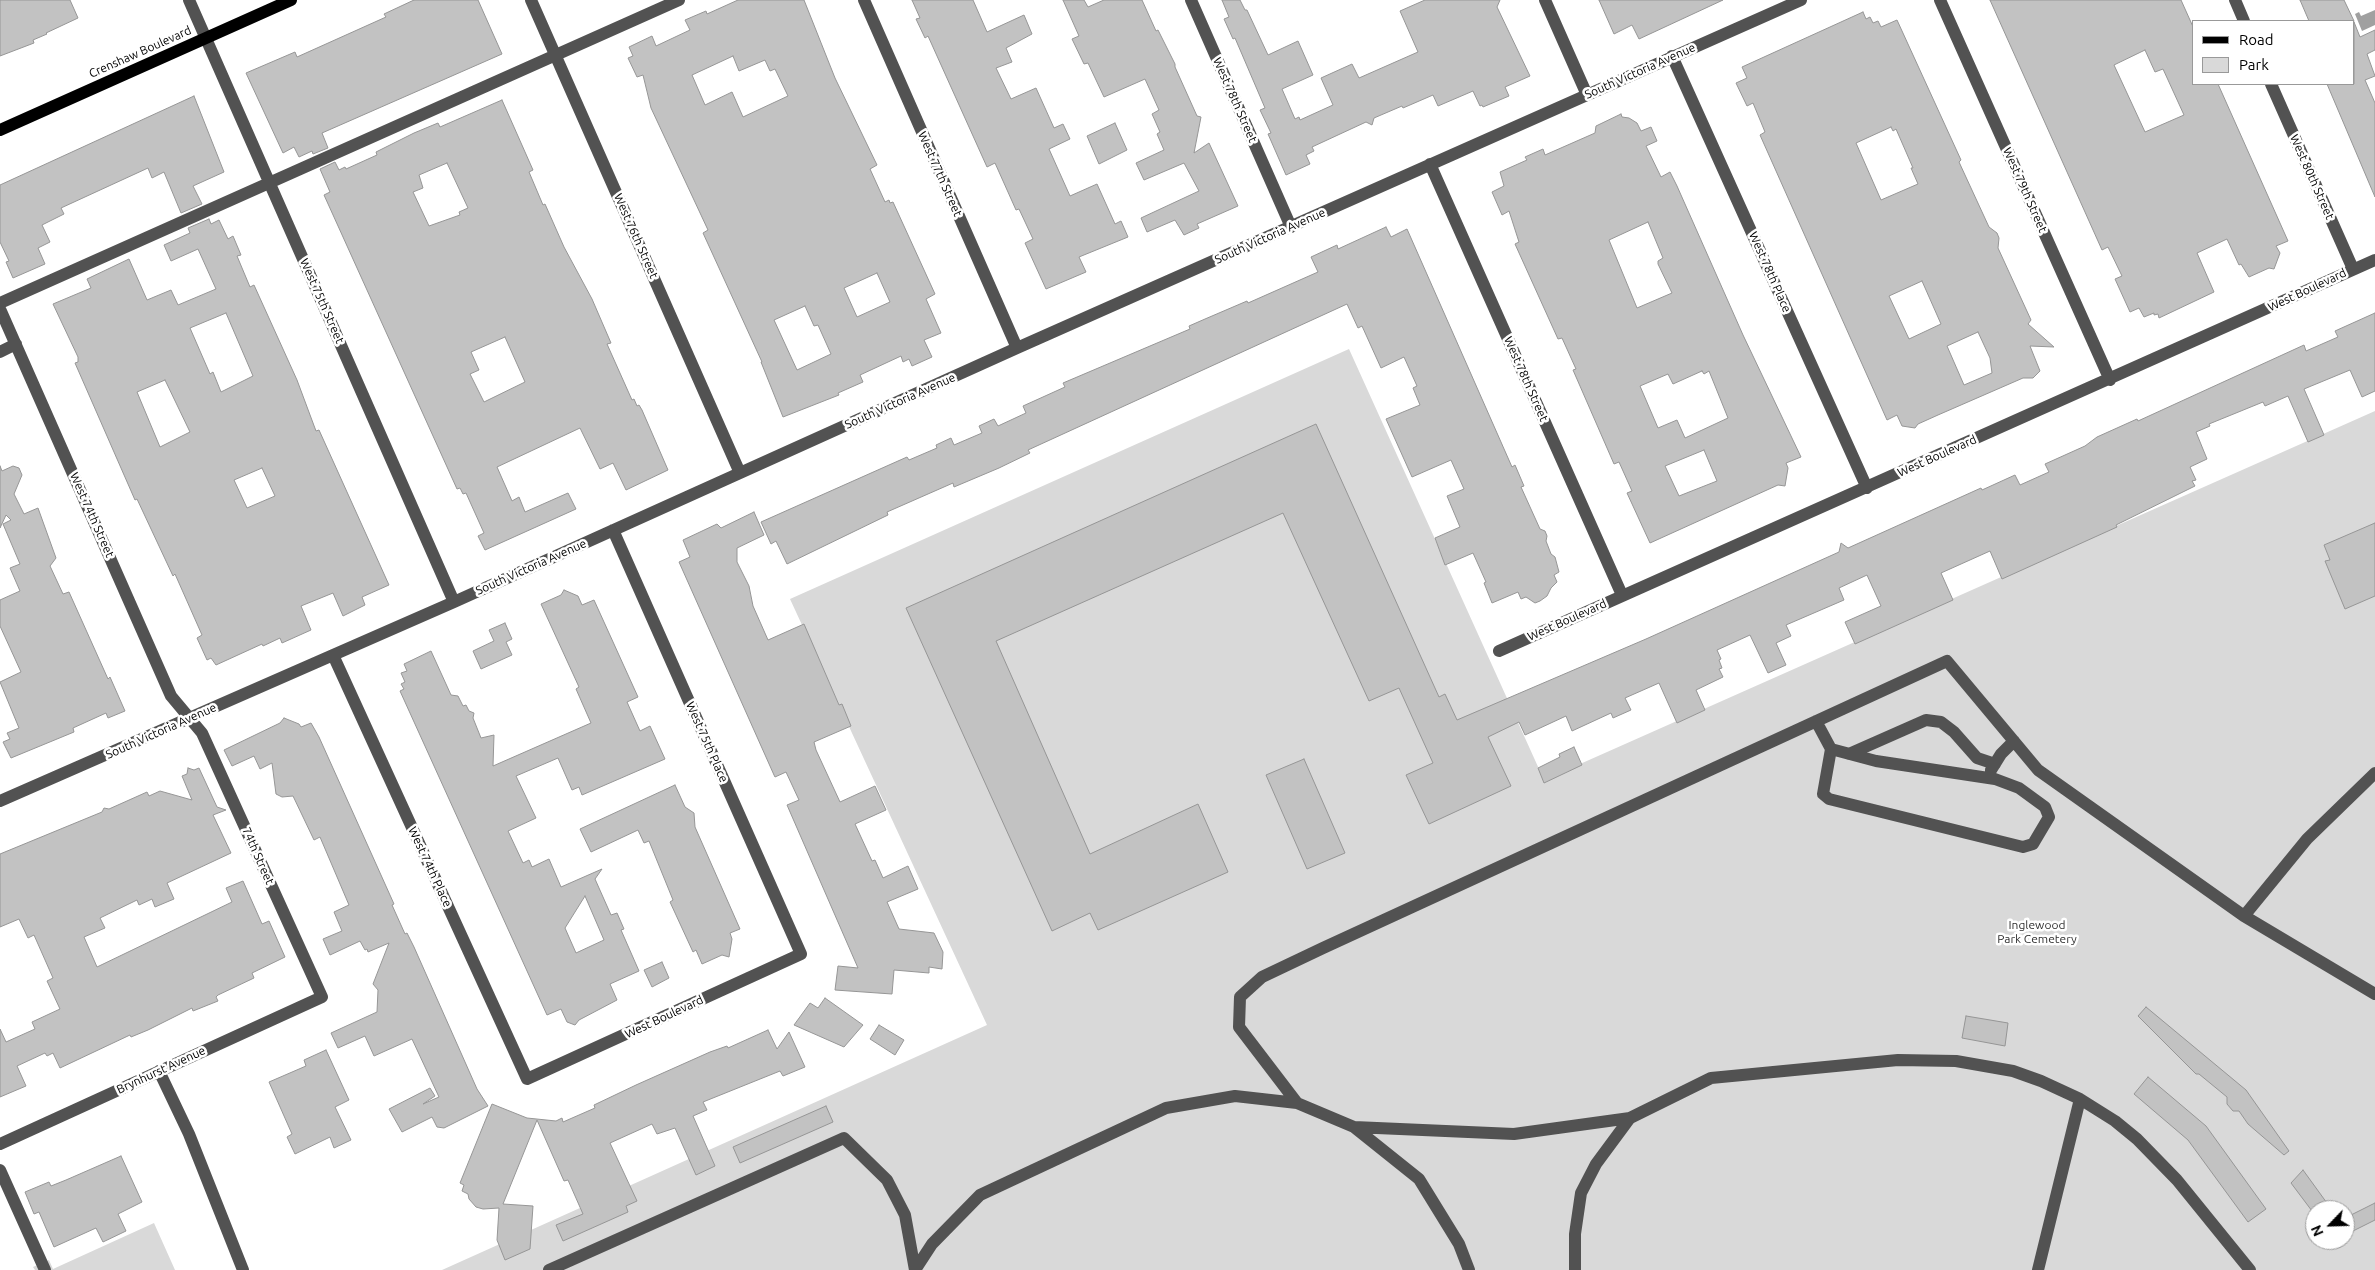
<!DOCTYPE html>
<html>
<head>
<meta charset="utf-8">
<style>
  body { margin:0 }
  #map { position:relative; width:2375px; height:1270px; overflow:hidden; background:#fff; font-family:Ubuntu,sans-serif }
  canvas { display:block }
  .legend { position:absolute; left:2192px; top:20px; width:162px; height:65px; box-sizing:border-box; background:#fff; border:1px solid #999; margin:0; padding:6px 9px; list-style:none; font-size:15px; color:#000 }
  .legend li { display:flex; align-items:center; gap:10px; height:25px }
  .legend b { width:25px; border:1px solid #999 }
  .north { position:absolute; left:2305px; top:1200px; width:50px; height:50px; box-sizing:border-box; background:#fff; border:1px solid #999; border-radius:50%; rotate:246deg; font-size:14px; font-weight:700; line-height:20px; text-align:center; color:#000 }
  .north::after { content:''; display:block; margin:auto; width:18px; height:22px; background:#000; clip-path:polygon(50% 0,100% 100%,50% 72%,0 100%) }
</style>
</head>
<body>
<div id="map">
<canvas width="2375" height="1270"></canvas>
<ul class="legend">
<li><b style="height:6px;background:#000"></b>Road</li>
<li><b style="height:14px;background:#d9d9d9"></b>Park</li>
</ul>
<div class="north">N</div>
</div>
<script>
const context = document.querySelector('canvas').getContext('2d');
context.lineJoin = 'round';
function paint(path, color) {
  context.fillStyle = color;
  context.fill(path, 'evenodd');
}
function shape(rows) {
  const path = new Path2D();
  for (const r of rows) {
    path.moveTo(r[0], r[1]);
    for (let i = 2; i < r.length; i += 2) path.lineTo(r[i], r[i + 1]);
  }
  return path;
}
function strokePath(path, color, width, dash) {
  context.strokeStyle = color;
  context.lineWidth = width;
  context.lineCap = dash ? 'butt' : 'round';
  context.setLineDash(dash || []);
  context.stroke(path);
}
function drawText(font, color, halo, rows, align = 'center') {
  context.font = font + ' Ubuntu,sans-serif';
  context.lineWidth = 5;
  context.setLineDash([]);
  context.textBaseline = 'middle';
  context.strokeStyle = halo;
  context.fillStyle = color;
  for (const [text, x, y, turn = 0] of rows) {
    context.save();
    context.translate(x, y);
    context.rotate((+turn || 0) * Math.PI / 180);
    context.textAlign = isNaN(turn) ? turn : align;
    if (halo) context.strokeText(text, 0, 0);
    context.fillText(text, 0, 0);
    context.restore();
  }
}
const green = shape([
  [1349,349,1544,780,2375,411,2375,1270,442,1270,987,1025,790,599],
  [2315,1210,2345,1210,2345,1240,2315,1240],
  [154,1223,175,1270,35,1270,33,1267,49,1260,53,1269]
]);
const water = shape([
  [2375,10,2375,25,2362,31,2355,14,2359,12,2361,16]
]);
const building = shape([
  [0,0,70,0,78,18,46,33,47,34,33,40,34,43,0,56,0,0],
  [414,0,478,0,502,54,322,133,328,148,313,154,312,151,299,157,294,147,283,153,246,73,295,52,297,57,386,17,384,14,414,0],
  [738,0,804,0,835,78,877,165,870,169,885,202,889,200,890,203,893,202,935,294,926,299,941,333,924,340,932,357,912,366,909,359,903,362,901,356,860,375,863,382,838,393,839,395,783,417,761,362,762,362,703,233,708,230,651,108,643,75,637,77,628,58,633,56,629,47,652,36,656,46,690,30,685,20,706,11,707,14,738,0],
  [733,56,739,71,765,60,770,71,775,69,788,96,743,117,732,92,705,105,692,75,733,56],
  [877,273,890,302,857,317,844,288,877,273],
  [805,306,814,326,818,325,831,354,797,370,774,320,805,306],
  [912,0,973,0,987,32,1024,15,1032,34,1006,48,1012,62,996,68,1011,99,1036,88,1054,128,1063,124,1070,139,1049,149,1070,196,1097,184,1115,224,1121,221,1128,237,1079,257,1086,272,1046,289,1025,243,1033,239,1019,209,1016,210,995,163,987,167,928,36,925,38,916,19,920,18,912,0],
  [1063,0,1084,0,1088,7,1104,0,1142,0,1156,31,1158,30,1175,64,1175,67,1197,116,1201,117,1194,153,1209,143,1238,206,1197,224,1199,228,1184,235,1175,220,1147,232,1141,218,1199,191,1184,163,1144,180,1136,163,1164,150,1157,134,1160,132,1152,114,1159,110,1145,79,1104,97,1088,63,1084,64,1072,39,1079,36,1063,0],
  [1222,0,1240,0,1245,10,1247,10,1268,55,1298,41,1313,75,1282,89,1295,119,1299,117,1300,120,1333,105,1321,78,1352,64,1359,78,1418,52,1400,11,1425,0,1500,0,1497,7,1530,76,1505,87,1509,96,1483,107,1482,105,1480,106,1473,91,1438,106,1433,95,1403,108,1402,106,1374,118,1372,125,1366,122,1312,147,1314,151,1306,155,1310,164,1286,175,1268,134,1271,133,1260,110,1265,108,1235,38,1233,39,1224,19,1229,17,1222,0],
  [1599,0,1723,0,1639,39,1632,25,1614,34,1599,0],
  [1990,0,2181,0,2194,29,2194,84,2218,84,2288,241,2276,246,2280,253,2274,269,2269,268,2249,277,2241,264,2239,265,2227,239,2197,253,2214,292,2159,318,2158,314,2154,315,2154,313,2144,317,2139,308,2130,312,2115,279,2122,276,2108,247,2102,250,1990,0],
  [2145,50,2155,72,2163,69,2184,115,2145,132,2114,65,2145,50],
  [2300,0,2344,0,2354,21,2309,21,2300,0],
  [1863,12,1866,19,1870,17,1873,23,1878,21,1881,27,1897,20,1961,160,1959,162,1989,227,1997,233,1999,238,1998,248,2031,320,2028,324,2054,347,2030,346,2040,371,2033,378,2023,378,1938,415,1918,424,1915,428,1902,426,1897,415,1887,420,1760,135,1765,132,1753,103,1747,106,1736,83,1747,78,1742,67,1863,12],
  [1891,127,1893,131,1896,129,1913,168,1911,168,1918,184,1881,200,1856,143,1891,127],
  [1922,281,1941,324,1909,339,1889,296,1922,281],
  [1978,332,1990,358,1992,373,1964,385,1947,346,1978,332],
  [2354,22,2360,37,2375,30,2375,50,2367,54,2375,76,2365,80,2375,103,2375,197,2327,84,2354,84,2354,22],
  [194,96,224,172,193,186,202,204,181,213,164,172,152,178,148,168,61,208,64,214,42,225,50,242,38,248,45,264,13,278,6,262,9,261,0,242,0,185,194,96],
  [502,100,533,170,529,172,543,205,545,204,564,247,592,299,611,343,607,344,632,400,634,399,637,406,639,405,642,410,668,470,626,490,613,463,600,469,580,428,497,467,512,501,519,497,525,512,568,493,576,509,485,550,478,536,484,533,466,493,463,494,460,488,457,489,324,195,330,192,320,169,335,162,339,170,345,167,346,169,377,155,376,152,414,133,438,123,440,127,502,100],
  [447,163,468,208,459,212,460,215,429,226,413,192,423,188,419,175,447,163],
  [505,337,525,382,484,402,470,374,479,370,471,352,505,337],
  [1621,114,1622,117,1629,118,1637,123,1641,131,1651,127,1657,141,1646,146,1661,177,1670,172,1677,186,1743,335,1801,457,1786,463,1788,468,1785,486,1778,485,1650,543,1627,493,1632,491,1619,462,1614,464,1573,370,1576,369,1562,338,1558,339,1515,244,1519,242,1509,211,1502,215,1492,192,1504,186,1500,172,1527,160,1525,157,1543,149,1545,155,1595,133,1596,126,1621,114],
  [1648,222,1663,258,1658,261,1658,264,1672,293,1637,308,1609,240,1648,222],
  [1702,371,1704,374,1709,371,1728,418,1685,438,1677,420,1658,428,1640,386,1668,374,1673,384,1702,371],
  [1704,450,1717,481,1679,496,1665,466,1704,450],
  [1115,123,1127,150,1099,164,1087,136,1115,123],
  [209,219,211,224,219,220,228,239,233,236,241,255,237,256,250,287,254,285,297,380,316,431,319,430,389,585,362,597,365,605,343,616,333,593,301,606,311,630,282,643,280,638,263,646,262,644,216,665,211,658,207,660,197,638,202,635,175,574,173,576,137,499,135,500,75,363,78,362,78,357,53,304,91,288,87,279,129,259,147,300,171,290,178,305,216,289,198,249,171,261,164,245,190,233,188,228,209,219],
  [226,313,253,376,221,392,213,372,210,374,190,328,226,313],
  [165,380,190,432,160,447,137,392,165,380],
  [262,468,275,496,247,508,234,480,262,468],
  [1386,227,1391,237,1407,229,1512,467,1515,465,1524,486,1521,487,1540,529,1545,531,1547,536,1546,541,1551,554,1555,557,1559,572,1554,575,1557,582,1551,588,1547,596,1540,601,1535,603,1526,597,1521,599,1518,592,1492,603,1484,583,1486,582,1473,553,1445,565,1435,538,1460,527,1447,496,1464,489,1451,460,1412,477,1386,419,1420,405,1413,388,1417,386,1404,357,1381,368,1362,326,1358,328,1347,304,1028,450,1030,453,999,468,954,487,953,483,887,512,888,515,787,564,776,541,771,544,761,522,907,457,909,460,937,448,936,445,951,438,954,445,982,433,979,426,994,419,998,426,1026,413,1023,406,1065,387,1063,383,1190,329,1189,326,1205,319,1247,301,1248,303,1318,272,1311,257,1337,245,1338,249,1386,227],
  [2375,313,2375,391,2362,397,2350,370,2304,389,2324,435,2308,442,2288,396,2265,406,2263,402,2209,424,2210,426,2196,432,2207,459,2190,467,2196,480,2192,481,2195,486,2116,525,2117,527,2002,579,1990,551,1941,573,1953,600,1855,644,1845,622,1881,606,1867,575,1839,588,1844,600,1786,625,1791,636,1776,643,1786,665,1768,673,1750,635,1717,650,1721,659,1719,660,1722,668,1719,669,1723,677,1696,690,1705,710,1677,723,1659,683,1625,698,1631,710,1613,718,1611,713,1572,731,1566,716,1525,735,1519,722,1488,737,1511,786,1429,824,1406,775,1433,763,1399,688,1369,701,1283,513,996,641,1090,854,1198,804,1228,872,1098,930,1090,913,1052,931,906,608,1316,424,1439,697,1445,694,1457,720,1646,639,1839,552,1841,543,1848,548,1981,488,1982,490,2015,475,2020,485,2049,472,2045,464,2085,446,2097,437,2137,419,2138,421,2304,345,2306,351,2338,337,2335,331,2375,313],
  [0,466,2,471,13,466,19,468,22,475,14,494,24,514,38,508,56,558,50,566,63,594,69,592,108,679,110,677,125,711,108,718,106,713,73,728,74,732,11,758,3,742,10,739,7,733,19,728,0,682,21,672,0,626,0,600,20,591,10,568,20,564,3,524,11,520,6,515,0,528,0,466],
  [754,512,764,535,737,548,737,562,749,586,753,606,768,640,804,624,839,705,842,704,851,726,814,742,816,750,840,802,875,786,886,810,855,824,872,861,875,860,883,878,908,866,918,889,887,902,899,929,934,933,943,952,942,969,929,967,929,973,894,970,892,994,835,990,838,966,858,968,787,805,799,800,786,772,775,777,774,775,679,562,690,557,683,540,717,524,721,528,754,512],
  [2375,523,2375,596,2345,609,2325,561,2330,560,2324,545,2375,523],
  [564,590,578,596,582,605,594,600,638,697,627,702,640,731,650,726,665,759,582,795,579,787,572,790,558,758,516,776,536,818,508,831,523,863,529,860,532,867,549,859,561,887,602,869,595,879,611,915,617,913,624,929,621,930,639,971,610,984,617,1000,579,1020,575,1025,567,1022,561,1009,547,1015,400,691,404,689,401,684,405,682,401,673,407,671,404,664,431,651,451,695,458,696,463,706,466,705,469,711,474,713,473,718,481,738,494,735,493,766,591,723,576,689,579,687,541,604,561,595,564,590],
  [585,896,604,940,576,953,565,928,585,896],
  [505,623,512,639,506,642,512,655,481,669,473,651,494,641,489,630,505,623],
  [284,718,299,724,301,727,311,723,319,737,394,904,392,905,405,934,407,933,414,947,477,1089,488,1106,444,1128,437,1127,432,1117,402,1132,389,1109,430,1088,435,1096,423,1104,439,1097,412,1039,374,1056,365,1036,338,1048,331,1033,377,1012,378,990,373,984,389,943,368,952,367,949,365,950,360,941,330,955,323,939,342,931,334,912,349,905,320,837,314,840,293,796,282,797,276,794,272,763,260,769,254,756,232,766,224,750,280,723,284,718],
  [1574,747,1582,765,1544,783,1538,768,1560,757,1559,754,1574,747],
  [1304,759,1345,853,1307,869,1266,775,1304,759],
  [188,768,194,770,199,768,217,807,226,810,213,815,231,853,167,883,174,899,155,907,152,899,139,905,137,900,100,918,105,928,84,937,97,967,232,902,226,888,243,881,262,924,269,921,285,957,252,973,254,978,218,995,216,997,218,1001,193,1011,192,1008,148,1030,131,1037,130,1035,60,1068,53,1053,47,1056,45,1053,17,1066,26,1086,0,1097,0,1029,6,1042,35,1029,32,1022,60,1009,47,981,53,978,34,935,28,938,19,919,0,927,0,854,102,812,104,808,109,809,147,792,149,796,160,791,192,800,182,776,187,774,188,768],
  [675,785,685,807,694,813,695,827,740,929,730,933,732,939,729,957,722,955,702,964,696,950,693,952,670,902,673,900,649,841,644,843,638,830,591,852,580,829,675,785],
  [662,962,669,978,652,987,644,970,662,962],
  [825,998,863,1025,844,1047,794,1025,810,1003,818,1008,825,998],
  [2146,1007,2246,1090,2289,1151,2284,1155,2248,1124,2239,1111,2233,1111,2227,1104,2227,1097,2199,1074,2196,1074,2138,1016,2146,1007],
  [1966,1016,2008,1023,2005,1046,1962,1038,1966,1016],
  [879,1025,904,1040,895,1055,870,1039,879,1025],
  [768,1030,777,1049,789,1032,805,1067,783,1076,780,1071,703,1102,707,1110,693,1116,715,1166,696,1175,675,1128,657,1134,652,1124,610,1143,637,1201,626,1206,628,1212,563,1241,556,1225,583,1214,568,1180,564,1181,537,1120,503,1204,533,1206,530,1249,505,1260,497,1240,499,1208,483,1209,476,1207,469,1199,468,1194,462,1191,464,1185,460,1183,492,1104,527,1118,556,1121,562,1118,563,1122,595,1108,594,1105,636,1085,710,1052,727,1046,728,1048,768,1030],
  [326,1050,349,1100,335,1107,351,1140,334,1148,330,1137,295,1154,287,1137,292,1134,269,1082,306,1066,304,1060,326,1050],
  [2148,1077,2206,1126,2266,1209,2248,1222,2188,1140,2134,1094,2148,1077],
  [826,1106,833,1122,740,1163,733,1147,826,1106],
  [121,1156,142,1202,118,1214,126,1231,103,1242,96,1228,54,1247,39,1212,34,1214,25,1192,49,1182,51,1186,66,1180,121,1156],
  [2303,1170,2332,1210,2315,1210,2315,1215,2291,1183,2303,1170],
  [2375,1203,2375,1220,2345,1235,2345,1218,2375,1203]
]);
const minor = shape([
  [189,0,454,602],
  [531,0,740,473],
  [864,0,1017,348],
  [1191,0,1291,227],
  [1545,0,1587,95],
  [1940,0,2110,380],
  [2235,0,2244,21],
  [1672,56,1867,488],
  [2271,84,2353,269],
  [1430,164,1622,595],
  [0,303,679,0],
  [0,309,171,696,202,733,322,997,0,1144],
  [0,352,16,344],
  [1499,651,2375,260],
  [333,655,527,1079,801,954,613,530],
  [1816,721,1831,749,1823,794,1829,799,2023,847,2033,844,2049,817,2045,807,2019,788,1995,779,1876,761,1831,749],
  [1849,754,1926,720,1941,722,1954,732,1977,758,1995,764],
  [1991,770,2001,754,2014,741],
  [0,801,454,602,1017,348,1801,0],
  [2244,916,2307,839,2375,773],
  [159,1071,189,1134,243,1270],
  [1354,1127,1419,1179,1459,1244,1469,1270],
  [0,1170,45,1270],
  [549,1270,844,1138,887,1180,905,1215,915,1270],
  [915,1270,932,1244,980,1195,1166,1108,1235,1096,1297,1103],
  [1575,1270,1575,1234,1581,1193,1596,1164,1630,1118],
  [2038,1270,2080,1099],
  [2250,1270,2177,1180,2137,1139,2115,1121,2080,1099,2041,1081,2013,1071,1956,1061,1898,1060,1711,1078,1630,1118,1514,1134,1354,1127,1297,1103,1239,1027,1240,997,1262,977,1323,948,1947,661,2038,770,2244,916,2375,994]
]);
const major = shape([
  [0,130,291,0]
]);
const streetNames = [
  ["Crenshaw Boulevard",140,52,-24],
  ["South Victoria Avenue",1640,71,-24],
  ["West 78th Street",1235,100,66],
  ["West 77th Street",940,174,66],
  ["West 80th Street",2312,177,66],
  ["West 79th Street",2025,190,66],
  ["West 76th Street",636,236,66],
  ["South Victoria Avenue",1270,236,-24],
  ["West 78th Place",1770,272,66],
  ["West Boulevard",2307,290,-25],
  ["West 75th Street",322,301,66],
  ["West 78th Street",1526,379,66],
  ["South Victoria Avenue",900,401,-24],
  ["West Boulevard",1937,456,-24],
  ["West 74th Street",92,515,66],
  ["South Victoria Avenue",531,567,-24],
  ["West Boulevard",1567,620,-24],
  ["South Victoria Avenue",161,731,-24],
  ["West 75th Place",707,742,66],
  ["74th Street",258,856,66],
  ["West 74th Place",430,867,65],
  ["West Boulevard",664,1017,-25],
  ["Brynhurst Avenue",161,1070,-25]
];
const parkNames = [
  ["Inglewood",2037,925],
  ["Park Cemetery",2037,939]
];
paint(green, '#d9d9d9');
paint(water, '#a0a0a0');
paint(building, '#c2c2c2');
strokePath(building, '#969696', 1);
strokePath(minor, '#525252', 12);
strokePath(major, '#000', 12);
drawText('12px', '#000', '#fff', streetNames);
drawText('12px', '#303030', '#fff', parkNames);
</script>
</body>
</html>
